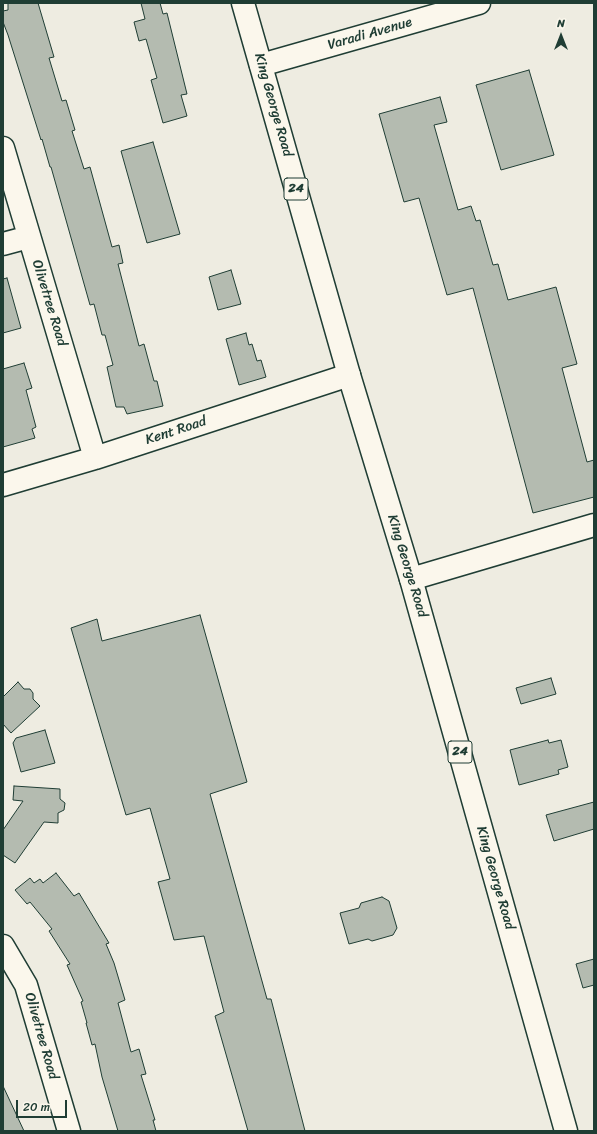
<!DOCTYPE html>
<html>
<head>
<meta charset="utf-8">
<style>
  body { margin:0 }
  #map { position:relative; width:597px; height:1134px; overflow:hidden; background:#eeece1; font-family:Sriracha,sans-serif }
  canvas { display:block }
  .frame { position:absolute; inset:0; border:4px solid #1f3d34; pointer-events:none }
  .north { position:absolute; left:541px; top:16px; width:40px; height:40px; -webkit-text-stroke:3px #fbf7ec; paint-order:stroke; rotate:0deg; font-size:11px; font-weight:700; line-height:16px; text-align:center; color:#1f3d34 }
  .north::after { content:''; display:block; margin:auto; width:14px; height:18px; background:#1f3d34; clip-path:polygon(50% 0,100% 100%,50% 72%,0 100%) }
  .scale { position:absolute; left:16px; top:1100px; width:51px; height:18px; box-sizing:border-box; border:2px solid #1f3d34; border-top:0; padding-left:5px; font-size:12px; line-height:14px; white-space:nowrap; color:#1f3d34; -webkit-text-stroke:3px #fbf7ec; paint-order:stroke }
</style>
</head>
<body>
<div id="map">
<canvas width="597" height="1134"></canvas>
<div class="frame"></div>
<div class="north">N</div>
<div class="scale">20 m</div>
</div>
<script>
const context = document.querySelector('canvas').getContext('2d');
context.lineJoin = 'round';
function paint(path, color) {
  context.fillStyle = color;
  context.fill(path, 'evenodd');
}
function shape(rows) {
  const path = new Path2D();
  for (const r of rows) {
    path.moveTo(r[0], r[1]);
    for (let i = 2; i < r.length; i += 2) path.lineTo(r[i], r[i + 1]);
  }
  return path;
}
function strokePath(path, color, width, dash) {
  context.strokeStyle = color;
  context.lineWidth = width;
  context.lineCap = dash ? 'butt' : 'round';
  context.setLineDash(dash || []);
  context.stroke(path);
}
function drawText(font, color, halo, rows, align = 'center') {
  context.font = font + ' Sriracha,sans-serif';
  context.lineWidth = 3;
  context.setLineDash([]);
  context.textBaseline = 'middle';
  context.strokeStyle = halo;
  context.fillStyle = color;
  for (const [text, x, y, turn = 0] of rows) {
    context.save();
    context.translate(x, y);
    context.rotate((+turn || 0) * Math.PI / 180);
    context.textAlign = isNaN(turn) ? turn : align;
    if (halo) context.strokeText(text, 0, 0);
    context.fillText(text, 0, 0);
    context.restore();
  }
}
const building = shape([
  [8,3,38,3,54,57,49,58,62,101,66,100,75,130,72,131,84,169,90,167,112,247,119,245,123,263,118,264,139,346,144,344,154,381,157,381,163,406,127,414,124,407,116,407,107,367,113,365,105,335,102,335,94,304,90,305,51,167,50,167,42,139,41,140,8,35,3,22,3,11,8,10,8,3],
  [141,3,160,3,163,14,167,13,187,94,181,95,187,116,163,123,151,80,157,78,146,39,139,41,134,22,145,19,141,3],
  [529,70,554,155,501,170,476,85,529,70],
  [440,97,447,122,434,125,458,210,471,206,476,221,480,220,493,265,498,264,508,300,556,287,577,364,562,368,587,462,594,460,594,497,533,513,473,288,447,295,419,198,404,202,379,114,440,97],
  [153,142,180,234,147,243,121,151,153,142],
  [231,270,241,304,218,310,209,277,231,270],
  [7,278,21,328,3,333,3,279,7,278],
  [246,333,249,345,252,344,257,361,261,360,266,377,239,385,226,339,246,333],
  [24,363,32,388,26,390,36,427,32,429,35,438,3,447,3,369,24,363],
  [200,615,247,782,210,794,267,999,271,999,305,1131,248,1131,215,1016,224,1012,204,936,174,940,158,882,170,879,150,808,126,815,71,628,97,619,102,641,200,615],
  [551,678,556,694,521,704,516,688,551,678],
  [18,682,24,689,30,689,33,693,33,699,40,706,11,733,3,724,3,697,18,682],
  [45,730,55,763,21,772,13,743,16,738,45,730],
  [548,740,549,743,561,740,568,767,558,770,559,774,519,785,510,750,548,740],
  [14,786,60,789,60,799,65,803,64,810,58,813,58,823,44,822,15,863,3,855,3,830,23,801,13,800,14,786],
  [594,802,594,829,554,841,546,815,594,802],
  [56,873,74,896,79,893,109,943,106,944,114,963,125,1000,118,1003,131,1052,139,1049,146,1074,141,1075,155,1120,153,1120,156,1131,118,1131,102,1077,95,1044,92,1045,86,1023,87,1023,81,1002,83,1001,67,965,70,964,49,931,52,929,30,902,27,904,15,890,30,878,34,883,40,879,43,883,56,873],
  [382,897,389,901,397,928,393,935,372,941,368,939,349,944,340,913,359,908,361,903,382,897],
  [594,959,594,985,583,988,576,964,594,959],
  [3,1086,24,1131,3,1131,3,1086]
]);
const minor = shape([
  [261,65,479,3],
  [3,148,95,458],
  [3,244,29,237],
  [3,485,95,458,349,375],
  [411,579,594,525],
  [3,946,26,985,69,1131]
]);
const major = shape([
  [243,3,349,375,411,579,566,1131]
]);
const shields = [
  [296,189,24],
  [460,752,24]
];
const shieldNames = [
  ["24",296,189],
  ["24",460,752]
];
const streetNames = [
  ["Varadi Avenue",370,34,-16],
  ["King George Road",273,105,74],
  ["Olivetree Road",49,303,73],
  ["Kent Road",176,431,-18],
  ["King George Road",407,566,73],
  ["King George Road",495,878,74],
  ["Olivetree Road",41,1036,74]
];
paint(building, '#b4bbb0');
strokePath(building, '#1f3d34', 1);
strokePath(minor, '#1f3d34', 25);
strokePath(major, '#1f3d34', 25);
strokePath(minor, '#fbf7ec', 22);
strokePath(major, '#fbf7ec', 22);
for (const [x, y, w] of shields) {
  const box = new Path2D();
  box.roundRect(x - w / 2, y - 11, w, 22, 3);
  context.fillStyle = '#fbf7ec';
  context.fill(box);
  strokePath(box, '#1f3d34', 1);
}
drawText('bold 13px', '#1f3d34', null, shieldNames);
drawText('14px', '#1f3d34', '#fbf7ec', streetNames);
</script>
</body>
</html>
